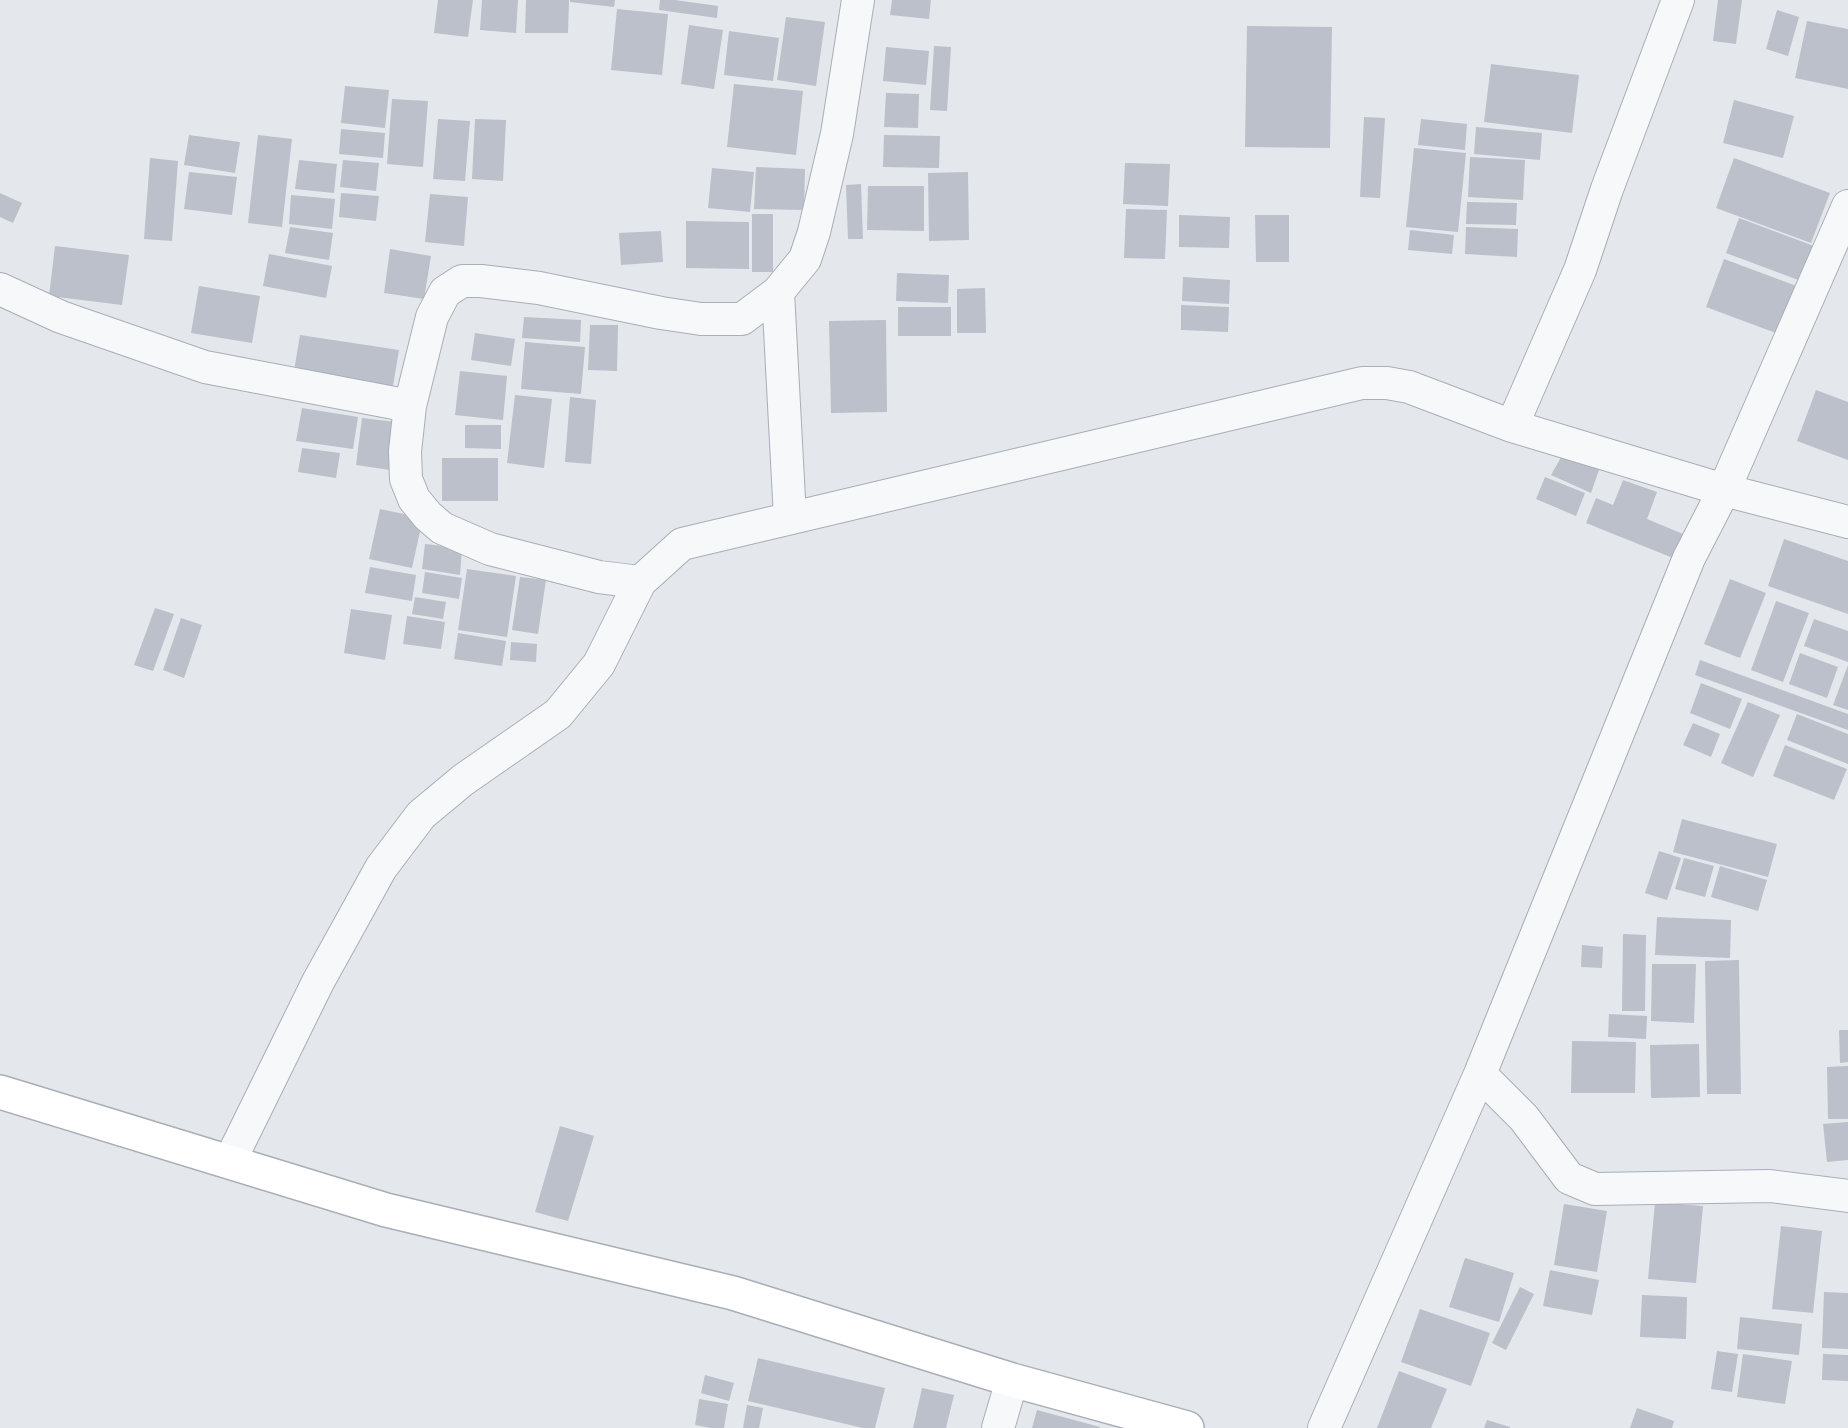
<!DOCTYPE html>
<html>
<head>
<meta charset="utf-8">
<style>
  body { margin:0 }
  canvas { display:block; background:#e4e7ec }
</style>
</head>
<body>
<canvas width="1848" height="1428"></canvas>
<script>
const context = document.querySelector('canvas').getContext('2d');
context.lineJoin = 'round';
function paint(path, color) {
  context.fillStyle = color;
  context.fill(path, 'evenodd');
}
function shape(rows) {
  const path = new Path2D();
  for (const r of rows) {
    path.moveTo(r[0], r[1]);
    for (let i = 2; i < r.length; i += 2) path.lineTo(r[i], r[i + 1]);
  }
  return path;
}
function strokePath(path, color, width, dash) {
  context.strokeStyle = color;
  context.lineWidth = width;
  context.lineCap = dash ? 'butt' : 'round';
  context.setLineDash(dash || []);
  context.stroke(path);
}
const building = shape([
  [438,0,473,0,468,37,434,33],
  [482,0,518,0,516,33,480,30],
  [526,0,569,0,568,33,525,33],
  [570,0,615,0,614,7,570,2],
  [660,0,675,0,718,6,717,18,659,10],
  [892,0,931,0,929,19,890,15],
  [1718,0,1742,0,1736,44,1713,41],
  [617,9,668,14,662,75,611,70],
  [1777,10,1799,17,1788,56,1766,49],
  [786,17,825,22,816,86,777,80],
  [1807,21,1848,29,1848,89,1795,78],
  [689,25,723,30,714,89,681,84],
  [1247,26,1332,27,1330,148,1245,147],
  [729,31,779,38,773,81,724,75],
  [934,46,951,47,947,111,930,110],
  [886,47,929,51,926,85,883,81],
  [1491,64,1579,75,1572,133,1484,122],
  [734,84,803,91,796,155,727,147],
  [345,86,389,90,385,128,341,123],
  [886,93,919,94,918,128,884,127],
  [392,99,428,101,423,167,387,164],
  [1734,100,1794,116,1783,158,1723,143],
  [1364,117,1385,118,1380,198,1360,197],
  [438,119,470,121,465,181,433,179],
  [475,119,506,120,503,181,472,179],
  [1421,119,1467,124,1465,150,1418,145],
  [1476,127,1542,133,1540,160,1474,154],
  [341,129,385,133,383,158,339,154],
  [189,135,240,142,235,173,184,165],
  [258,135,292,139,282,227,248,223],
  [884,135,940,136,939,168,883,167],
  [1414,148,1466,153,1458,232,1406,227],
  [1470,157,1525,160,1523,200,1468,197],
  [150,158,178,161,172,241,144,239],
  [1734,158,1830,193,1811,243,1716,208],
  [299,160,337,164,334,193,295,189],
  [343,160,379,163,376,191,340,187],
  [1125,163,1170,164,1168,206,1123,204],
  [756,167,805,169,804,210,754,209],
  [712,168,754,172,750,212,708,208],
  [189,172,237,177,232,215,184,209],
  [968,172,969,240,929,241,928,173],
  [861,184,863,239,848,239,846,185],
  [868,186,924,186,924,231,867,230],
  [0,193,22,203,13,223,0,217],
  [341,193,379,196,376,221,339,217],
  [430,194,468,197,464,246,425,242],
  [291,195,335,199,332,229,289,224],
  [1467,202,1517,203,1516,225,1466,224],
  [1126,209,1167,210,1165,259,1124,258],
  [752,214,773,214,773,272,752,272],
  [1179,215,1230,217,1229,248,1179,247],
  [1255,215,1289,215,1289,262,1256,262],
  [1739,218,1822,249,1809,284,1726,253],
  [686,221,749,222,749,269,686,268],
  [290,227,333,233,329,260,285,253],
  [1466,227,1518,229,1517,257,1465,254],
  [1410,230,1454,235,1452,254,1408,250],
  [661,231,663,262,621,265,619,233],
  [55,246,129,255,122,305,49,296],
  [390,249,431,256,424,299,384,293],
  [269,254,332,266,326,298,263,286],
  [1724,259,1802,288,1784,336,1706,307],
  [897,273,949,275,948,303,896,301],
  [1183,277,1230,280,1229,304,1182,301],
  [199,286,260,296,252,343,191,333],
  [985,288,986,333,957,333,957,289],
  [1181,305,1229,307,1228,332,1181,330],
  [898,307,951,307,951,336,898,336],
  [524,317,581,320,580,342,522,338],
  [886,320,887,412,831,413,829,321],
  [590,325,618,325,617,371,588,370],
  [475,333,515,339,511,366,471,360],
  [300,335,399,350,393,386,294,371],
  [525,342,585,347,581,394,521,389],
  [460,371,507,376,503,420,455,415],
  [1816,390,1848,402,1848,460,1797,441],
  [515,395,552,399,544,468,507,463],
  [570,397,596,400,591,464,565,462],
  [302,408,358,417,353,449,296,441],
  [362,418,396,422,390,470,356,465],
  [465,425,501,425,501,449,465,448],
  [302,448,340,453,336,478,298,472],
  [1564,452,1600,467,1591,493,1551,475],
  [442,458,498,458,498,501,442,501],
  [1545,477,1585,493,1576,516,1536,499],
  [1623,480,1657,492,1647,519,1688,536,1678,560,1586,523,1596,498,1613,505],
  [380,509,423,518,412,568,369,559],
  [1784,539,1848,561,1848,614,1768,586],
  [425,544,462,548,460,575,422,569],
  [370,567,416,575,412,601,365,593],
  [467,569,516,576,507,637,458,630],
  [425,572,462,578,459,599,422,593],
  [520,577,546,580,538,634,512,630],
  [1730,579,1766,593,1740,658,1704,644],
  [415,597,446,602,443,619,412,614],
  [1776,601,1809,613,1783,682,1751,670],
  [155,608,174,614,153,671,134,665],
  [351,609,392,615,385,660,344,653],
  [407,616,445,622,441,649,403,644],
  [181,618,202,625,184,678,163,670],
  [1814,619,1848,631,1848,662,1804,646],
  [458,633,506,641,502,666,454,659],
  [511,642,537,644,536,662,510,660],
  [1800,653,1838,667,1827,698,1789,684],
  [1700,660,1848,714,1848,730,1695,675],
  [1848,665,1848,710,1833,705],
  [1701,683,1742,699,1730,729,1690,713],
  [1748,702,1780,715,1753,777,1721,763],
  [1797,714,1848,734,1848,764,1787,740],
  [1693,723,1720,734,1711,757,1683,745],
  [1785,745,1847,769,1834,800,1773,776],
  [1682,819,1777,844,1768,877,1673,852],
  [1659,851,1681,858,1667,900,1645,893],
  [1684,858,1714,866,1705,897,1675,889],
  [1720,866,1767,880,1758,911,1711,897],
  [1657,917,1731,920,1730,958,1655,955],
  [1623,934,1646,935,1645,1011,1622,1011],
  [1582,945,1603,947,1602,968,1581,967],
  [1739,960,1741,1094,1707,1094,1705,961],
  [1652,964,1696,964,1694,1023,1651,1021],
  [1609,1014,1647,1016,1646,1039,1608,1037],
  [1839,1030,1848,1030,1848,1062,1840,1063],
  [1572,1041,1636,1042,1635,1093,1571,1093],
  [1699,1044,1700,1097,1651,1098,1650,1045],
  [1848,1066,1848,1119,1828,1119,1827,1067],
  [1848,1122,1848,1160,1827,1162,1823,1124],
  [560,1126,594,1136,568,1221,535,1212],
  [1655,1202,1703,1206,1696,1283,1648,1279],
  [1564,1204,1607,1211,1597,1272,1554,1265],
  [1781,1226,1822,1231,1813,1313,1772,1309],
  [1465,1258,1514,1273,1499,1322,1449,1307],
  [1550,1270,1599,1280,1592,1315,1543,1306],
  [1520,1287,1534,1294,1506,1350,1492,1343],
  [1824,1292,1848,1293,1848,1349,1822,1348],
  [1642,1295,1687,1297,1686,1339,1640,1337],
  [1420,1309,1490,1333,1471,1386,1401,1362],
  [1740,1317,1802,1324,1799,1355,1737,1349],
  [1717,1351,1738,1354,1732,1392,1711,1389],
  [1743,1354,1792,1361,1785,1404,1737,1397],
  [1823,1354,1848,1355,1848,1381,1822,1380],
  [758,1358,885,1388,875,1428,863,1428,748,1401],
  [1399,1371,1447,1389,1431,1428,1377,1428],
  [705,1375,734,1383,729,1401,701,1393],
  [922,1388,954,1395,946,1428,913,1428],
  [699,1399,728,1404,724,1428,711,1428,695,1425],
  [747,1405,763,1408,759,1428,743,1428],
  [1637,1408,1674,1421,1672,1428,1630,1428],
  [1037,1410,1100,1427,1100,1428,1032,1428],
  [1487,1420,1510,1427,1510,1428,1484,1428]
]);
const street = shape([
  [0,289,61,317,205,367,410,406,432,317,445,292,462,281,481,281,539,288,661,313,701,319,742,319,778,292,805,259,814,232,837,134,858,0],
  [778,292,790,518],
  [410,406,405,451,406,479,414,499,428,516,442,528,490,549,599,577,640,582],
  [1512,426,1724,490,1848,522],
  [1480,1074,1524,1118,1569,1178,1595,1189,1770,1186,1848,1196],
  [230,1161,318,982,381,868,421,815,463,780,558,714,599,664,640,582,682,544,1362,383,1387,383,1409,387,1512,426,1580,270,1607,189,1678,0],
  [998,1428,1012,1380],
  [1324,1428,1480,1074,1689,558,1724,490,1848,206]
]);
const secondary = shape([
  [0,1092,386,1210,733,1293,1012,1380,1187,1428]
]);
paint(building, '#bbc0ca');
strokePath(street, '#a9aeb7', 34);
strokePath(secondary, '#a9aeb7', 36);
strokePath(street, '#f7f8fa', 32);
strokePath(secondary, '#fff', 33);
</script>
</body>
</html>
